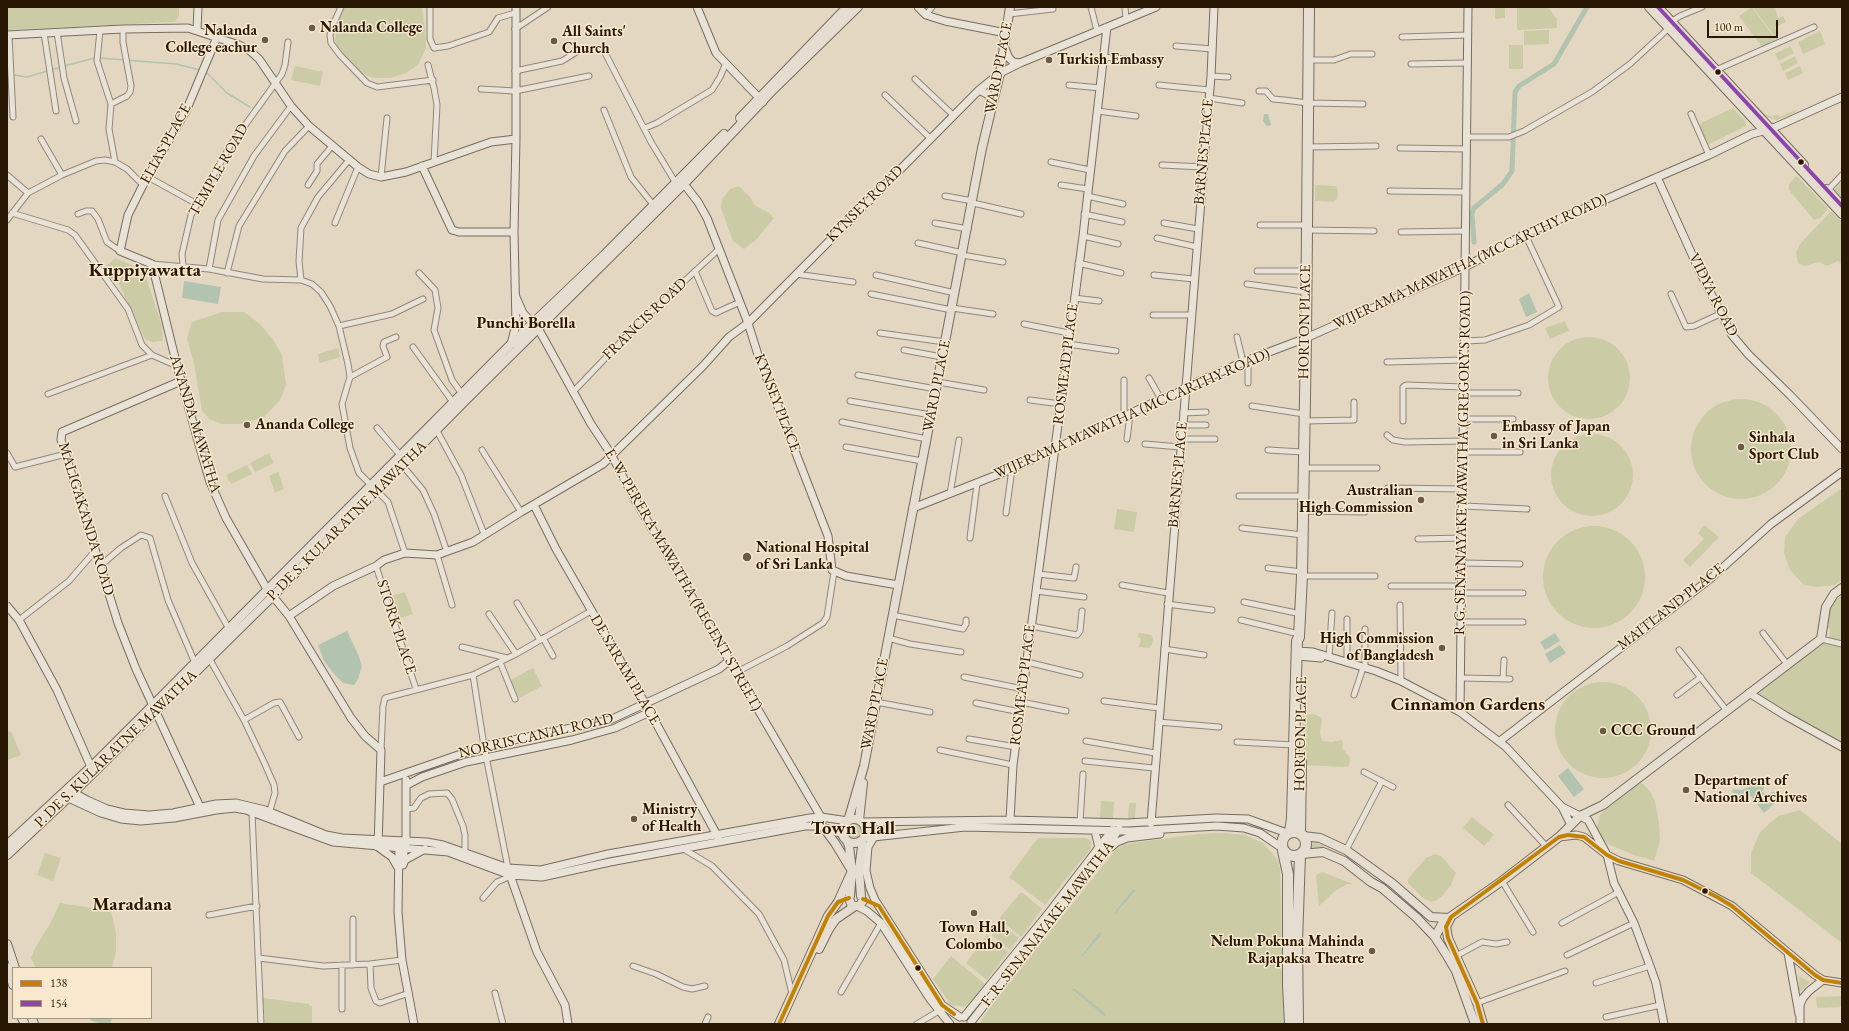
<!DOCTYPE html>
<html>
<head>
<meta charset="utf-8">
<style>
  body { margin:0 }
  #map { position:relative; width:1849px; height:1031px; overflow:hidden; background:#e4d7c1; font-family:"EB Garamond",serif }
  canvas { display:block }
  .frame { position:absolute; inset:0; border:8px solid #271703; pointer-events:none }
  .legend { position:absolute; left:12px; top:967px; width:140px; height:52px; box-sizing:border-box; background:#f7e8ce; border:1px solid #a4947d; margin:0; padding:5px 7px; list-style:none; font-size:12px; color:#271703 }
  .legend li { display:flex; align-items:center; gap:8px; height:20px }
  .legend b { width:20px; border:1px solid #a4947d }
  .scale { position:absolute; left:1707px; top:20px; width:71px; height:18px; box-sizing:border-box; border:2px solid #271703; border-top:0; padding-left:5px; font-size:12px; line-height:14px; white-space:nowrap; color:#271703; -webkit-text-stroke:3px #f7e8ce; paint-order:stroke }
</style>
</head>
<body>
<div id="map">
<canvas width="1849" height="1031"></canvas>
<div class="frame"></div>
<ul class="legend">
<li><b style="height:5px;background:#c38201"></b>138</li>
<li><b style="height:5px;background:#8e44ad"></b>154</li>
</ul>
<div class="scale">100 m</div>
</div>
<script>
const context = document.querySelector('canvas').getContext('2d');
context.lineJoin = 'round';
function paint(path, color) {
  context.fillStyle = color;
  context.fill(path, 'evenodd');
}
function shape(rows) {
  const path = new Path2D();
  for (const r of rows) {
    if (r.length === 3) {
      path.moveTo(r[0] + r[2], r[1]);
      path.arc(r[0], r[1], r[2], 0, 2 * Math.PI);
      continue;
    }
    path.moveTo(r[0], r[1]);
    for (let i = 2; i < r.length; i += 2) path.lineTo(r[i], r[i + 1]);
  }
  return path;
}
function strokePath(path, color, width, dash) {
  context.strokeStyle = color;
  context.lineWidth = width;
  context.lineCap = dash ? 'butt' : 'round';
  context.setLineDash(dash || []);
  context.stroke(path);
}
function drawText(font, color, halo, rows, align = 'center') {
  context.font = font + ' "EB Garamond",serif';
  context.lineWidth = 3;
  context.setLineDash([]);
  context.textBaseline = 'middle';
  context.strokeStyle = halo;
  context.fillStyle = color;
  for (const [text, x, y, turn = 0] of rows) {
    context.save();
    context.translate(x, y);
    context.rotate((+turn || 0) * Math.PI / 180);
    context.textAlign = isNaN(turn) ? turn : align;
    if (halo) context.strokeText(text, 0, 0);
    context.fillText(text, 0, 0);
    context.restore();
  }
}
const green = shape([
  [7,7,179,7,179,16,175,22,7,30],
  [343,7,422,7,425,28,426,48,418,65,406,73,390,78,374,78,360,73,337,49,335,44,336,27],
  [1517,7,1548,7,1557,19,1557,28,1518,30,1517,28],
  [1752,7,1776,40,1762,47,1739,16],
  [1753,7,1775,7,1778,18,1783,16,1786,22,1775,27,1778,39,1777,40],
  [1495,8,1505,8,1505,18,1495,19],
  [1549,30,1549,44,1524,45,1524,31],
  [1820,31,1825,44,1803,54,1798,42],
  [1509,45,1523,45,1523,69,1509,69],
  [1790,46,1794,53,1779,61,1775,54],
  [1795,56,1798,63,1783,71,1780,64],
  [295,66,323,72,320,86,291,80],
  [1800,66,1803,73,1788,80,1785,73],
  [1758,107,1766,115,1773,117,1774,115,1778,115,1780,117,1795,110,1796,112,1777,120,1765,117,1757,108],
  [1733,108,1746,122,1746,126,1707,145,1699,128,1701,123],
  [1796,176,1799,178,1828,209,1820,218,1814,220,1789,190,1789,184],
  [1842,182,1842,200,1834,190],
  [1315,185,1336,186,1338,190,1337,199,1333,202,1315,201],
  [739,186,751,198,754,205,769,213,774,218,756,240,744,249,733,241,721,208,722,199,730,189],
  [1831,211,1842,222,1842,265,1838,261,1827,266,1819,262,1804,266,1798,263,1796,253,1800,244],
  [115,258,132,265,146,277,162,326,163,341,152,342,145,339,118,282,110,278,103,269],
  [222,312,244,312,260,324,272,338,282,355,286,385,280,400,264,417,241,424,222,424,209,419,202,410,194,364,187,338,192,322],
  [1565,321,1569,331,1550,339,1545,328],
  [1589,378,41],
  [338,348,340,357,320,363,318,354],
  [1741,449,50],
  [1592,475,41],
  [269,453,274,463,255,472,250,463],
  [247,465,252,474,231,484,226,475],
  [278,472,284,489,275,493,269,476],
  [1842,488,1842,580,1835,585,1818,587,1804,585,1790,570,1784,553,1785,537,1798,519],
  [1117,509,1137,512,1134,532,1114,529],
  [1704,525,1719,537,1690,567,1683,560,1704,539,1698,533],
  [1594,577,51],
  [405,592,413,614,398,619,390,596],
  [1842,595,1842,749,1839,750,1796,723,1754,694,1829,637,1830,630,1826,624,1829,606],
  [1139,633,1151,635,1153,638,1152,644,1149,648,1139,647,1141,639,1138,637],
  [533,668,542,686,519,698,509,681],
  [1603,730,48],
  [1314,714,1322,718,1320,733,1322,741,1332,742,1341,740,1343,742,1342,748,1350,758,1349,766,1345,767,1301,765,1303,715],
  [9,731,12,733,21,755,7,760,7,732],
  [1641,782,1649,790,1655,801,1659,823,1660,841,1654,861,1634,855,1610,845,1602,839,1598,834,1597,826,1600,814],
  [1101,801,1114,802,1113,819,1100,818],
  [1129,803,1136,803,1135,819,1128,819],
  [1800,810,1842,844,1842,943,1751,873,1751,853,1760,832,1778,816],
  [1472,817,1494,835,1484,846,1463,828],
  [1200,822,1235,822,1258,827,1269,832,1268,833,1257,828,1165,827],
  [854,831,7],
  [1222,833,1245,835,1263,843,1277,859,1280,868,1284,1024,980,1024,983,1018,995,1001,1117,848,1125,844,1198,834],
  [1038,838,1086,838,1091,841,1091,848,1045,905,1009,877],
  [1312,842,1324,845,1323,849,1311,849],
  [45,853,61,858,53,881,37,875],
  [1435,854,1441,856,1456,873,1451,885,1442,896,1435,901,1431,902,1422,897,1408,883,1408,879,1426,858],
  [1322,872,1353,884,1347,884,1335,891,1319,906,1316,875],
  [1020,893,1023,893,1042,909,1021,937,999,919],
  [60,903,111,911,116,933,116,951,112,968,36,968,31,958,35,948,51,922],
  [1001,924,1019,938,1010,950,992,935],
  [987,935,1008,952,987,980,966,963],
  [951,956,985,984,967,1007,951,1005,933,979],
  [1799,976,1810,982,1801,991,1799,991],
  [1842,996,1842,1007,1817,1008,1816,997],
  [263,998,309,1004,309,1006,312,1006,312,1024,265,1024]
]);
const water = shape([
  [1264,114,1268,114,1271,125,1267,126,1263,121],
  [184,281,221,287,218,304,182,298],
  [1529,293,1537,312,1526,317,1519,299],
  [347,631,358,654,362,666,358,679,354,685,343,683,335,675,324,661,318,645],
  [1555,633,1560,641,1545,650,1540,642],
  [1560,645,1566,653,1550,663,1545,654],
  [1568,768,1584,789,1574,797,1558,776],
  [1764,780,1766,783,1762,792,1767,795,1775,791,1778,800,1764,813,1751,796,1744,799,1732,792,1733,789,1742,790],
  [1133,889,1135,891,1115,914,1115,912],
  [1100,932,1102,934,1082,957,1082,955],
  [1072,989,1075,989,1104,1012,1106,1016,1103,1015],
  [91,1018,112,1018,110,1024,101,1024,90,1020]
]);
const stream = shape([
  [99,58,176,64,200,70],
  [64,66,95,58],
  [206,72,227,93,250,107],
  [7,74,27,77,61,67]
]);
const canal = shape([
  [1474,242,1472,214,1474,208,1503,184,1512,171,1515,92,1519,86,1554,64,1587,7]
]);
const street = shape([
  [341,7,333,25,330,35,331,43,340,55,367,83,377,87,433,80],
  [430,7,430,39,434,48,448,46,489,32,498,18,515,13],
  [1091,7,1097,31],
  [1125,7,1126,19],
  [1009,14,1053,9],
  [926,15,932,7],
  [1671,22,1680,16,1702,7],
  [515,29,548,7],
  [100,30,97,61,111,104],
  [57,32,64,78,76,121],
  [44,33,56,111],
  [9,35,13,117],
  [1402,37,1468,35],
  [1176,46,1212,49],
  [603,49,651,142,677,185],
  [1103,57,1145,61],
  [1308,60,1334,60,1351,54,1372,54],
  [1411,64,1468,63],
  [428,65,434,88,437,105,434,162],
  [1716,70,1814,27],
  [515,71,562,61,578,51],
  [1211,76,1228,77],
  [915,79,953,115],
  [1069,85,1100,88],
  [1159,85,1209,90],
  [481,89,515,91,589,76],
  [1259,91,1266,91,1273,99,1284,100,1308,103,1363,104],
  [885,95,930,138],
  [1209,98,1242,103],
  [604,110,631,177,655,207],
  [1097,111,1136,116],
  [1691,114,1709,155],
  [645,128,657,123,712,90,720,77,726,63],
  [1467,137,1509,137,1524,131,1592,92,1630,64,1669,28],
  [41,139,62,175],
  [1307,147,1376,146],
  [1400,148,1467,149],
  [115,162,109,129,111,104,127,96,130,92,131,86,123,42,123,29],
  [1051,162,1090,170],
  [1162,165,1203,167],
  [7,175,28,193],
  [148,177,197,204],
  [381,177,387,118],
  [308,185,317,171,317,164,332,146],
  [1061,185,1088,189],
  [1828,190,1842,175],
  [1390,191,1466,192],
  [945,196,973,201],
  [1087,196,1123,204],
  [973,203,1021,214],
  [12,213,68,230,75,235,128,309,142,345,152,355,177,366],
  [78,214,86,211,92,211,98,219,107,242,120,251],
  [1084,214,1122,222],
  [7,220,28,193,62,175,96,161,105,160,115,162,127,169,143,185],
  [335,223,358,167],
  [935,223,968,229],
  [1164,223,1198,229],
  [1260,225,1306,225],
  [1306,230,1374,231],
  [1401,232,1465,231],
  [1083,236,1118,244],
  [1157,238,1197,247],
  [918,243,963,253],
  [962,255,1003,262],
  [1078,263,1121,273],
  [152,264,209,269,263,279,301,280,312,284,321,292,330,306,339,326,348,364,350,377,342,404,350,448,359,473,388,502,405,553],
  [183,266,182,254,191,215,230,146,282,74,285,65,288,42],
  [209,269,218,220,254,156,291,106],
  [695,271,712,311,716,313,720,311,740,302],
  [1257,271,1306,271],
  [227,273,239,226,285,151,309,126],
  [419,273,435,290,438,308,434,330,452,380,462,394],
  [796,274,853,282],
  [876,275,955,293],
  [1154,275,1194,279],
  [301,280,299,261,301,228,318,197,349,160],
  [1247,284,1305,292],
  [871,294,952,310],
  [1671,294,1686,327,1694,326,1720,314],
  [1074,298,1099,301],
  [952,308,993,314],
  [1153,315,1191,315],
  [1024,324,1069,333],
  [339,326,392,314,423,299],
  [880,333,945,342],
  [1237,337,1243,362],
  [1465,341,1485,340,1529,325,1559,307,1525,234],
  [1068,344,1116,351],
  [413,347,455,405],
  [904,350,942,357],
  [1248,360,1248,383],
  [1387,362,1465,360],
  [858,375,936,389],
  [350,377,387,357,383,346,384,342,396,337],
  [1149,378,1161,399],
  [938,382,984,390],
  [573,392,636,326,719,249],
  [1464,393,1518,393],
  [48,394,152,355],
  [1030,400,1061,404],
  [850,401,931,415],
  [1252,406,1304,414],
  [1183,413,1206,412],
  [1124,417,1124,380],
  [1464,419,1513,419],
  [1304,421,1354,420,1354,402],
  [1403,421,1403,387,1406,385,1465,387],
  [842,422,927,439],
  [1182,425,1206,425],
  [326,427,345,426],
  [377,428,401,456],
  [437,431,461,475,484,534],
  [1387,435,1393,440,1405,442,1464,441],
  [1127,439,1130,414],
  [1181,439,1215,439],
  [1145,444,1180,447],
  [846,447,922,461],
  [482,450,521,512],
  [1268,450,1303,452],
  [1464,452,1520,452],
  [7,453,15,467,66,454],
  [402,465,423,490,434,514,447,552],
  [1303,468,1377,468],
  [1388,488,1464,489],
  [950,494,959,440],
  [165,496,192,563,229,629],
  [1239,496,1303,496],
  [1464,506,1527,509],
  [1303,511,1365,512],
  [1006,513,1012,469],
  [1242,528,1303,535],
  [970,538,977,484],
  [1418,539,1463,538],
  [437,555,452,605],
  [1462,563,1520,564],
  [100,566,121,548,141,535,150,538,168,600,195,663],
  [376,566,416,689],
  [1268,568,1302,572],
  [1038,574,1074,578,1076,567],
  [1302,576,1375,576],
  [1122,585,1168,593],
  [1391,586,1463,586],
  [1036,591,1084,597],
  [1462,593,1523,593],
  [1244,602,1301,614],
  [517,603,540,640],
  [1167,604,1212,610],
  [1400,605,1401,681],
  [489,614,516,654],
  [892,615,963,629,966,624,966,620],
  [19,620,69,581,95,551],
  [1241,620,1299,634],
  [1462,622,1523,622],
  [1031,626,1077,635,1080,631,1082,611],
  [1763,633,1787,664],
  [543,638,553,656],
  [888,638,910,644,961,652],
  [1821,639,1842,644],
  [462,647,507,658],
  [1164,649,1204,655],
  [1679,650,1727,711],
  [1329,657,1332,613],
  [209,658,244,720,264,762,274,785,275,793,269,814],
  [500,662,515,699],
  [1027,662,1080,675],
  [1347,663,1347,619],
  [1365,668,1365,629],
  [737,672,787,646,823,623,827,617,834,572],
  [473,675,484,746,508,868],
  [964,677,1023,689],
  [1461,678,1510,679],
  [1503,678,1504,660],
  [1354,695,1363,668],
  [1677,695,1701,677],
  [1104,701,1159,708],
  [876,702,930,712],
  [1021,702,1066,711],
  [976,703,1020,712],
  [244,720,274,703,280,702,299,737],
  [1158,722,1219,727],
  [969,739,1016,747],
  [1086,741,1155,753],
  [1237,742,1294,745],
  [381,750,383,706,385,698,473,675,516,654,591,611],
  [940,750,1013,765],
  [1085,761,1154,768],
  [1364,772,1393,787],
  [1508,805,1546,846],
  [406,809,414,808,421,798,429,794,447,793,452,799,463,826,465,835,465,851],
  [252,812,261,1024],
  [1080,822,1083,774],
  [682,848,712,866,759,914,784,960,792,994],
  [1346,850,1382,781],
  [1502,881,1533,932],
  [483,898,497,882,511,876],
  [209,915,257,906],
  [353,919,353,965],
  [1562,923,1619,892],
  [1567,955,1634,923],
  [1456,956,1482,942,1496,944,1507,942],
  [259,958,323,966,370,964,402,960],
  [370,964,371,988,376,1001,380,1003,409,993],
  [633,966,656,974,683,987,692,989,705,986],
  [1596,983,1650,966],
  [841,992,881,923],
  [495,993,503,1024],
  [1477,1003,1565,971],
  [342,1009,342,965],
  [1606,1017,1661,1005],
  [705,1024,708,1017],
  [917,1024,937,1012]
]);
const secondary = shape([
  [697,7,716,53,763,102],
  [918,7,926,15,945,21,1006,33],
  [197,30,198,7],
  [7,35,123,29,188,28,239,45,249,50,259,59,291,106,309,126,358,167,369,174,381,177,406,172,491,142,516,139],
  [217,37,186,111,143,185,128,215,120,251,152,264,177,366,200,448,210,482,226,518,267,589,289,616,351,718,365,736,381,750,378,847],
  [1004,46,1009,58,1013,62,1020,63],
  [979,90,989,95,992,105],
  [422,166,452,230,459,232,514,232],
  [1657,177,1699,270,1732,335,1748,354,1790,395,1842,449],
  [681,180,698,202,707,218,748,323,759,358,828,536,832,570,846,576,898,585],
  [516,297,523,313,539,330,591,424,611,454,634,498,821,817],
  [511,344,516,325,514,232,516,139,516,7],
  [181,381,62,432,61,440,118,623,136,669,200,807],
  [534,505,556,549,650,712,718,837],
  [913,508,1012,469,1161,399,1174,395,1186,387,1248,360,1306,338,1465,267,1525,234,1709,155,1752,134,1771,129,1842,97],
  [7,606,19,620,57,690,91,767],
  [289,616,333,586,376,566,384,560,405,553,437,555,473,542,521,512,603,464,703,366,729,337,748,323,979,90,1000,73,1020,63,1156,7],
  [1297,651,1313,652,1376,671,1401,681,1460,712,1506,747,1562,807,1571,825],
  [1297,656,1321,658],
  [1749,693,1786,716,1842,747],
  [1460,712,1468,7],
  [1500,741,1710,579,1771,524,1842,472],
  [380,782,484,746,610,720,719,669,730,660],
  [407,785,422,777,466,762,572,740,615,728,650,712],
  [69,790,87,800,107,809,124,813,149,815,173,813,216,804,236,803,265,810,326,835,342,838,427,842,443,845,508,868,541,870,608,854,810,818,821,817,848,821],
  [64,796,101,813,121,819,141,821,174,818,216,810,235,808,246,810,333,842,448,852,510,875,542,877,610,862,805,826,819,826,843,834],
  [1562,807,1588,820,1607,855,1614,883,1634,923,1650,966,1656,983,1664,1024],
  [1010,820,1013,765,1083,236,1107,27],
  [862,822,1010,820,1127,823,1216,818,1248,819,1287,833],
  [1151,823,1211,76,1214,7],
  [1095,831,1099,848],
  [874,837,868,847,866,871,870,888,875,900,942,1005,960,1017],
  [1559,837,1576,835,1584,837,1607,855,1619,861,1683,880,1732,906,1815,975,1823,980,1842,983],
  [864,838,965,827,1130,831,1217,826,1244,828,1260,833,1282,848],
  [399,843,398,912,402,960,414,1024],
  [378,847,392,857,397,866],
  [1111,847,1117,842,1127,838,1160,834],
  [402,863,406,841,406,780],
  [403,865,405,860,425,849],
  [509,872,537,952,565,1005,568,1024],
  [857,906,867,911,881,923,930,999,950,1024],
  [1788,953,1799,1014],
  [964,1017,1051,910,1113,829],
  [971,1022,1101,857,1119,829],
  [1800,1024,1800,1005,1803,998,1809,991,1823,980]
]);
const primary = shape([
  [1649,7,1842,214],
  [1658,7,1804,165],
  [740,118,847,7],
  [1827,189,1842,206],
  [854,831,12],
  [859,820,863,783],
  [848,821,864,766,982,148,1000,73,1010,7],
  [1303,836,1320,838,1346,850,1392,883,1431,917,1448,918],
  [846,839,849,846,852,871,850,896],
  [7,845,91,767,153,705,511,344,604,255,724,134],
  [1302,854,1323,852,1344,861,1371,882,1382,888,1417,918,1435,937,1446,954,1456,971,1475,1024],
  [7,855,73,793,273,596,466,400,684,184,771,92,858,7],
  [861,896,859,870,863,839],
  [849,898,851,904,854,906,859,906,863,901],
  [1451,917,1446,927,1448,938,1477,1003,1483,1024],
  [1435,937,1443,922,1502,881,1559,837,1580,816,1603,805,1821,639,1826,607,1834,594,1842,588],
  [7,944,15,968],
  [819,949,829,929,836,919,855,906],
  [7,967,13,985],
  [22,1018,25,1024],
  [32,1018,34,1024],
  [779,1024,828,916,838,902,852,871,835,843,824,828]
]);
const highway = shape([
  [1294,844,12],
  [1290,832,1292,818,1297,641,1299,637,1302,576,1306,338,1309,7],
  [1300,833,1301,762],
  [1283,851,1288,874,1288,985,1290,1024],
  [1298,1024,1297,942,1300,855]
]);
const bus1 = shape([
  [863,899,879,906,942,1005,954,1014],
  [779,1024,828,916,838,902,849,898],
  [1483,1024,1477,1003,1448,938,1446,927,1451,917,1559,837,1568,835,1584,837,1607,855,1619,861,1683,880,1717,897,1732,906,1815,975,1823,980,1842,983]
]);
const bus2 = shape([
  [1658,7,1842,206]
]);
const markers = [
  [312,28,4,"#695a46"],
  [265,40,4,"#695a46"],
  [554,41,4,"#695a46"],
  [1049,60,4,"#695a46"],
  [1718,72,3.5,"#271703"],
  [1801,162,3.5,"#271703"],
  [247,425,4,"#695a46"],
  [1494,436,4,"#695a46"],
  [1741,447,4,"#695a46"],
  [1421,500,4,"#695a46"],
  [747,557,5,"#695a46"],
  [1442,648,4,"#695a46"],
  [1603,731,4,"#695a46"],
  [1686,790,4,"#695a46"],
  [634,819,4,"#695a46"],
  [1705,891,3.5,"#271703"],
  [974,913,4,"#695a46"],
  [1372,951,4,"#695a46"],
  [918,968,3.5,"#271703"]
];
const poiNames = [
  ["Nalanda College",320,28],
  ["Nalanda",257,31,"right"],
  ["College eachur",257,48,"right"],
  ["All Saints'",562,32],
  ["Church",562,49],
  ["Turkish Embassy",1057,60],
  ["Ananda College",255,425],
  ["Embassy of Japan",1502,427],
  ["in Sri Lanka",1502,444],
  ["Sinhala",1749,438],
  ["Sport Club",1749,455],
  ["Australian",1413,491,"right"],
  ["High Commission",1413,508,"right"],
  ["National Hospital",756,548],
  ["of Sri Lanka",756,565],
  ["High Commission",1434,639,"right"],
  ["of Bangladesh",1434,656,"right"],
  ["CCC Ground",1611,731],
  ["Department of",1694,781],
  ["National Archives",1694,798],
  ["Ministry",642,810],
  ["of Health",642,827],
  ["Town Hall,",974,928,"center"],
  ["Colombo",974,945,"center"],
  ["Nelum Pokuna Mahinda",1364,942,"right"],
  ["Rajapaksa Theatre",1364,959,"right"]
];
const streetNames = [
  ["WARD PLACE",999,68,-79],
  ["ELIAS PLACE",166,144,-61],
  ["BARNES PLACE",1204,152,-85],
  ["TEMPLE ROAD",219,170,-60],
  ["KYNSEY ROAD",865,204,-45],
  ["WIJERAMA MAWATHA (MCCARTHY ROAD)",1470,262,-25],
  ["VIDYA ROAD",1713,295,63],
  ["FRANCIS ROAD",645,319,-44],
  ["HORTON PLACE",1305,322,-89],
  ["ROSMEAD PLACE",1066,364,-83],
  ["WARD PLACE",937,386,-79],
  ["KYNSEY PLACE",777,403,69],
  ["WIJERAMA MAWATHA (MCCARTHY ROAD)",1132,414,-24],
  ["ANANDA MAWATHA",195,424,73],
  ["R.G. SENANAYAKE MAWATHA (GREGORY'S ROAD)",1463,463,-89],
  ["BARNES PLACE",1178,475,-85],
  ["MALIGAKANDA ROAD",86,519,73],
  ["P. DE S. KULARATNE MAWATHA",347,521,-45],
  ["E. W. PERERA MAWATHA (REGENT STREET)",683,580,60],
  ["MAITLAND PLACE",1671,607,-38],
  ["STORK PLACE",396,627,72],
  ["DE SARAM PLACE",625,670,60],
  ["ROSMEAD PLACE",1023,685,-83],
  ["WARD PLACE",875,704,-79],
  ["HORTON PLACE",1301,734,-89],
  ["NORRIS CANAL ROAD",536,736,-13],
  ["P. DE S. KULARATNE MAWATHA",116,749,-44],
  ["F. R. SENANAYAKE MAWATHA",1048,924,-52]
];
const neighbourhoodNames = [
  ["Punchi Borella",526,324]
];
const districtNames = [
  ["Kuppiyawatta",145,271],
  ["Cinnamon Gardens",1468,705],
  ["Town Hall",853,829],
  ["Maradana",132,905]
];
paint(green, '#cbcba6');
paint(water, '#b2c3b0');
strokePath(stream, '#b2c3b0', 1.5);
strokePath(canal, '#b2c3b0', 5);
strokePath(street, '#908778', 7);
strokePath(secondary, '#756d5f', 9);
strokePath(primary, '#756d5f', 10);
strokePath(highway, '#756d5f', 12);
strokePath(street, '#e9e2d7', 5);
strokePath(secondary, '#e9e2d7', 7);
strokePath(primary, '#e5ddd0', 8);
strokePath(highway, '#e5ddd0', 10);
strokePath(bus1, '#c38201', 4);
strokePath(bus2, '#8e44ad', 4);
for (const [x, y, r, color] of markers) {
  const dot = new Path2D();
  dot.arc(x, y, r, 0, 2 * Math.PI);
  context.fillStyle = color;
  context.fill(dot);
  strokePath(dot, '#f7e8ce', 1.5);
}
drawText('bold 15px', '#271703', '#f7e8ce', poiNames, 'left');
drawText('15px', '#271703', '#f7e8ce', streetNames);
drawText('bold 16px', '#271703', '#f7e8ce', neighbourhoodNames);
drawText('bold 19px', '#271703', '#f7e8ce', districtNames);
</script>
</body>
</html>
